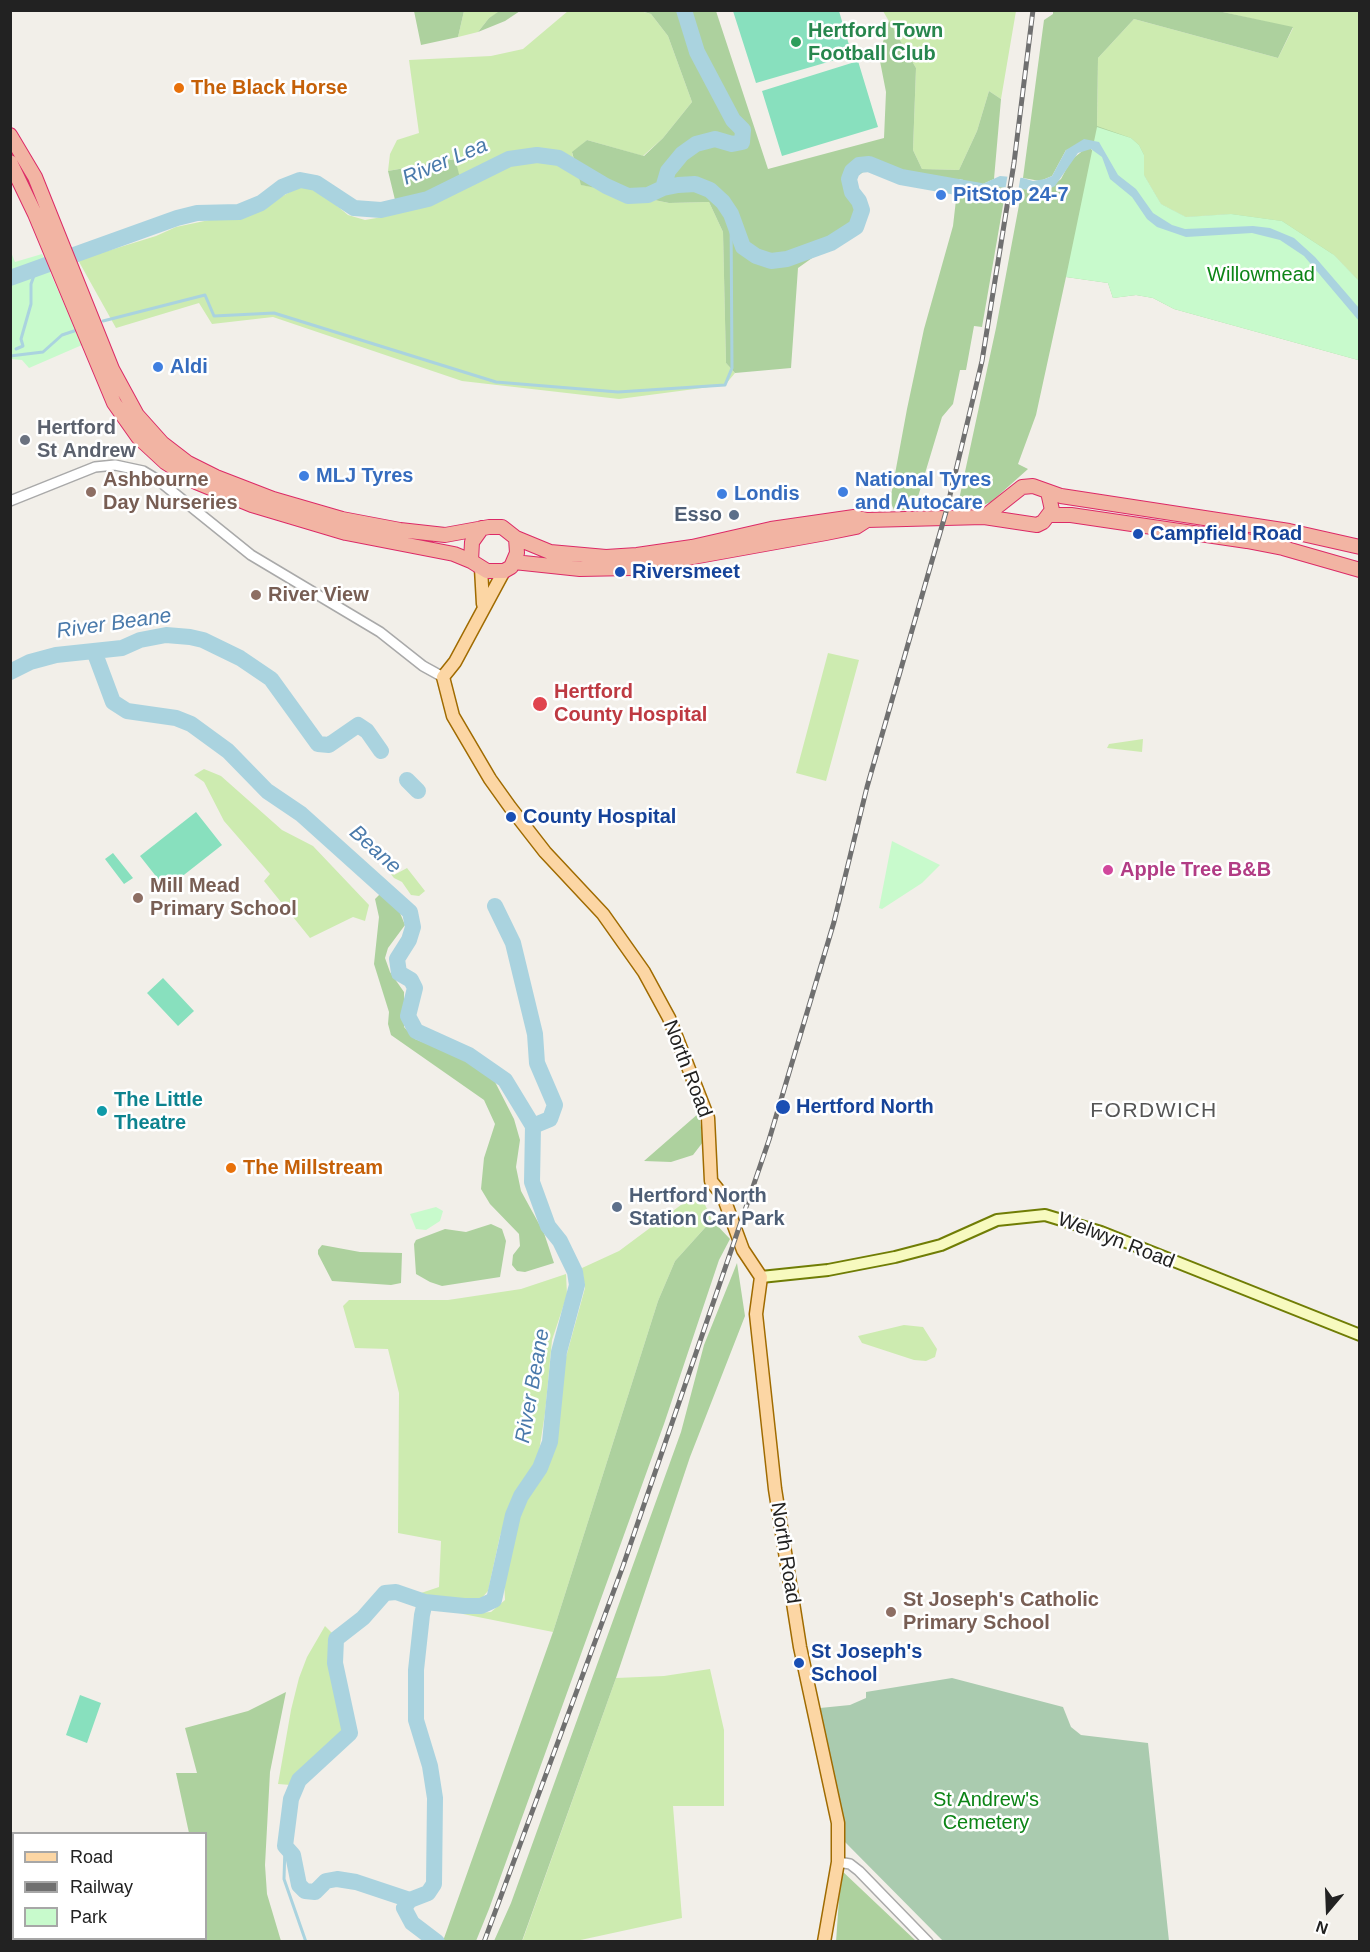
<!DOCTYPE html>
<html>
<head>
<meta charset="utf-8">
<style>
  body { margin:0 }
  #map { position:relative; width:1370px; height:1952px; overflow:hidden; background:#f2efe9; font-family:Arial,sans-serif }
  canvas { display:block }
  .frame { position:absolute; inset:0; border:12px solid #222; pointer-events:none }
  .legend { position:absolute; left:12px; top:1832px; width:195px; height:108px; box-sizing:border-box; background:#fff; border:2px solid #a7a7a7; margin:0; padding:8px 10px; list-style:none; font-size:18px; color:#222 }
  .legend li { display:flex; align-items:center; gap:12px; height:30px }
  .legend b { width:30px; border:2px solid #a7a7a7 }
  .north { position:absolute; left:1298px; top:1880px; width:60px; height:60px; -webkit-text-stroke:4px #fff; paint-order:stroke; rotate:199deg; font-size:16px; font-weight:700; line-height:24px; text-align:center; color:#222 }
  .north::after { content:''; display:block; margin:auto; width:21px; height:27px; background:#222; clip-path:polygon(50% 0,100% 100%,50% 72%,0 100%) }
</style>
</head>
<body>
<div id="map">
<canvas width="1370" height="1952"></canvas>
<div class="frame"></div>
<ul class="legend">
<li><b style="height:8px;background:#fcd6a4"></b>Road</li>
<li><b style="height:8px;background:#707070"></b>Railway</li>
<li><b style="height:16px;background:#c8facc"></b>Park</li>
</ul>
<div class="north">N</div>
</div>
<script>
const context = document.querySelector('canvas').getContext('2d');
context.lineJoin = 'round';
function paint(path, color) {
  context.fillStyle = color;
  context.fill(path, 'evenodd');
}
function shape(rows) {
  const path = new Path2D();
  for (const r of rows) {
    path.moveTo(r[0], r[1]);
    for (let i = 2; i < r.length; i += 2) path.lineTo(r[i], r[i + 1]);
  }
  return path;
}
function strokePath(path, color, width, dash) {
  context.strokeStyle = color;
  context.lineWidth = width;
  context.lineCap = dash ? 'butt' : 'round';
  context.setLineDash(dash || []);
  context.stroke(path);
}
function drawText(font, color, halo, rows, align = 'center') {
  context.font = font + ' Arial,sans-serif';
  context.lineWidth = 5;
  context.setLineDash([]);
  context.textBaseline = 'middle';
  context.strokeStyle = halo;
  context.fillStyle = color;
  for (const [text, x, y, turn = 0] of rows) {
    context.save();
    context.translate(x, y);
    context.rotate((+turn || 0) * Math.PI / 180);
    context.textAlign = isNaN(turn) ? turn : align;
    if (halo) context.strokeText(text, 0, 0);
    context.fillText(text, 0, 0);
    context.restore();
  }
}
const grass = shape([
  [464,11,501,11,489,18,478,32,458,37],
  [568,11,640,11,651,14,668,36,692,102,663,138,643,156,587,140,572,153,582,185,669,203,709,202,723,232,726,363,735,373,725,385,619,399,462,381,273,317,212,324,199,303,116,328,78,260,156,236,176,227,214,219,242,218,301,186,318,190,348,215,365,220,388,216,396,204,403,201,462,185,454,159,388,171,390,154,397,140,419,133,409,60,491,56,523,49],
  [883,11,1016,11,1001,99,989,91,977,131,959,170,922,169,913,150,916,68],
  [1218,11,1359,11,1359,281,1334,255,1231,214,1186,217,1161,204,1144,175,1144,155,1097,127,1098,58,1134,19,1278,58,1293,28],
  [828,653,859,660,826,781,796,773],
  [1143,739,1142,752,1107,748,1109,744],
  [204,769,221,776,282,830,313,846,369,905,365,921,353,917,310,938,264,881,270,874,224,821,204,782,194,775],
  [384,861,394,875,407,868,425,891,419,896,411,895,402,882,394,878,382,863],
  [693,1196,702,1198,712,1220,675,1261,658,1301,553,1632,463,1614,491,1612,505,1600,504,1579,519,1512,546,1470,555,1441,560,1379,585,1288,582,1268,619,1251],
  [566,1274,567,1295,552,1340,545,1413,537,1465,513,1501,500,1536,488,1591,481,1599,472,1600,437,1600,418,1594,439,1587,441,1541,398,1533,399,1393,388,1349,355,1348,343,1306,349,1300,448,1300,521,1289],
  [904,1325,923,1327,937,1349,935,1357,926,1361,914,1360,862,1343,858,1336],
  [325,1626,333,1634,329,1641,328,1655,345,1733,297,1775,291,1785,278,1784,291,1710,299,1678,307,1657],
  [710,1669,724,1730,724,1806,673,1806,682,1918,576,1941,522,1942,616,1678,664,1676]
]);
const forest = shape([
  [501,10,520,11,505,21,478,32,489,18],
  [414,11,464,11,458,37,421,45],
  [641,11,716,11,768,169,884,138,886,92,879,56,889,21,916,68,913,150,922,169,959,170,977,131,989,91,1001,99,994,179,976,187,961,179,924,183,870,168,857,176,856,192,862,210,856,227,798,268,791,368,735,373,726,363,723,232,709,202,669,203,581,185,572,152,587,140,644,156,663,138,692,102,668,36,651,14],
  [1053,11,1218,11,1293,27,1278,58,1134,19,1098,58,1097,126,1131,138,1139,145,1144,155,1144,175,1161,204,1186,217,1231,214,1282,221,1334,255,1359,281,1185,229,1104,146,1066,150,1052,176,1040,181,1023,178,1044,20,1053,14],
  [1085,149,1091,149,1105,165,1360,354,1358,360,1174,309,1153,298,1136,295,1113,298,1108,283,1066,277,1036,415,1018,464,1028,469,991,502,975,508,957,509,996,328,1022,189,1045,191,1061,179,1071,160],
  [455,159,462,185,396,204,388,171],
  [999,187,1006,188,982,327,974,326,966,370,960,370,953,404,942,417,914,510,894,510,890,501,907,409,924,329,953,226,957,191,978,197],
  [381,893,400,913,405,925,388,948,385,958,390,972,404,992,404,1027,415,1039,460,1057,493,1078,514,1119,520,1140,516,1167,521,1191,544,1233,554,1263,525,1272,517,1271,512,1265,513,1255,520,1246,519,1234,490,1204,481,1189,484,1158,495,1124,484,1100,391,1035,388,1024,389,1012,374,964,379,917,375,899],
  [699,1113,703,1142,693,1155,671,1162,644,1161],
  [712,1220,730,1239,719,1260,664,1424,489,1909,476,1941,443,1941,553,1632,658,1301,675,1261],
  [491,1224,502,1229,506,1241,500,1277,442,1286,430,1282,416,1274,414,1244,416,1240,445,1229,466,1232],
  [322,1245,360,1252,402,1253,401,1283,391,1285,332,1281,318,1254,318,1250],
  [737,1263,745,1316,690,1457,616,1678,522,1941,494,1941,511,1903,681,1432,704,1345],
  [286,1692,270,1772,265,1865,267,1894,281,1941,184,1941,179,1939,206,1938,206,1834,189,1833,176,1773,197,1773,185,1728,248,1711],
  [841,1870,916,1941,836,1942]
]);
const cemetery = shape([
  [952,1678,1063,1707,1071,1727,1081,1735,1148,1743,1169,1941,943,1941,844,1841,820,1708,850,1705,866,1698,866,1692]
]);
const park = shape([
  [1097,127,1131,138,1139,145,1144,155,1144,175,1161,204,1186,217,1231,214,1282,221,1334,255,1359,281,1359,364,1358,360,1174,309,1153,298,1136,295,1113,298,1108,283,1066,277],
  [11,252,15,262,42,254,82,345,29,368,22,360,11,359],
  [892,841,940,865,922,883,882,909,879,908],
  [436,1207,443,1211,440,1221,426,1230,416,1229,410,1214]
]);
const pitch = shape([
  [733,11,839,11,852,55,756,83],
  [858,61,878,127,782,156,762,91],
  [196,812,222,845,166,889,140,856],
  [113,853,133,878,124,884,105,859],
  [163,978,194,1011,178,1026,147,993],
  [80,1695,101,1703,87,1743,66,1735]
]);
const water = shape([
  [1084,139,1099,142,1118,175,1136,189,1153,213,1172,225,1185,229,1253,226,1270,228,1294,238,1315,257,1359,308,1359,321,1304,256,1280,240,1252,233,1186,237,1157,227,1147,219,1132,197,1110,179,1102,157,1091,149,1078,153,1055,186,1045,191,999,187,978,197,957,191,961,179,976,187,1000,176,1023,178,1033,181,1045,179,1052,176,1066,150]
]);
const pier = shape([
  [1008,173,1021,174,1018,192,1005,191]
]);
const stream = shape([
  [103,321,205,295,214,316,274,313,496,382,618,392,725,385,732,368,731,214],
  [16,349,23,346,21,339,31,304,31,284,36,270],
  [10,356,43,352,62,335,77,330],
  [285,1846,284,1879,306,1942]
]);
const river = shape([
  [663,188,668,171,682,154,696,144,715,139,732,144,742,142,743,130,733,120,697,52,684,10],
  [10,278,177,218,197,213,239,212,261,203,282,187,300,180,316,183,354,208,381,210,428,199,509,159,537,155,559,158,606,186,628,196,648,195,663,188,678,185,695,184,710,190,723,202,731,214,743,247,756,256,771,261,787,259,831,243,856,227,862,210,859,201,852,192,849,179,852,171,859,165,869,164,901,177,980,191],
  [94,651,113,702,127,711,176,718,191,724,228,751,267,791,301,814,410,912,413,927,409,940,397,959,399,973,411,980,415,988,408,1016,416,1031,469,1055,505,1080,533,1126],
  [10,672,30,662,56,655,122,648,140,640,166,635,190,637,203,640,240,658,271,679,318,744,329,745,358,725,367,731,381,751],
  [407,780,418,791],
  [495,906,513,943,535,1034,537,1063,555,1105,550,1119,533,1126],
  [410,1900,356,1882,337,1879,326,1881,315,1892,305,1891,299,1885,293,1855,285,1846,291,1799,299,1780,350,1733,335,1663,336,1639,363,1618,385,1593,396,1592,425,1602],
  [437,1942,412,1923,404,1908,410,1900,428,1893,434,1884,435,1798,430,1766,416,1720,416,1670,422,1615,425,1602,464,1606,481,1606,494,1600,513,1515,521,1496,540,1468,550,1442,559,1352,577,1285,575,1272,560,1241,548,1226,532,1182,533,1126]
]);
const tertiary = shape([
  [10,501,95,467,115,465,143,471,158,480,251,555,380,632,423,666,443,677],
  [838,1862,850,1864,859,1871,928,1942]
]);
const secondary = shape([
  [761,1277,828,1270,895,1257,941,1245,997,1220,1045,1215,1101,1232,1360,1335]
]);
const primary = shape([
  [481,568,483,604],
  [504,571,455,662,443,677,453,716,490,779,510,807,545,852,603,914,644,972,669,1018,708,1118,711,1181,723,1196,743,1250,761,1277,756,1314,775,1489,800,1647,838,1823,838,1862,824,1942]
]);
const trunk = shape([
  [10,135,35,177,112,369,137,415,162,443,188,463,216,477,273,499,342,519,400,530,445,535,489,527,502,527,516,538,550,552,606,557,637,555,692,547,771,529,854,517,867,520,984,517,1037,525,1043,522,1052,510,1048,492],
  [10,162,35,214,114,403,138,437,165,462,196,482,252,505,346,533,454,554,471,561,487,571,504,571,511,567,517,553,516,538],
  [1050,515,1071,515,1247,541,1283,548,1360,570],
  [984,517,1022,487,1033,486,1061,496,1289,531,1360,547],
  [471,561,472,542,482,528],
  [514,562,580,569,632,568,826,533,856,527,867,520]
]);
const rail = shape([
  [484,1942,623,1566,769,1140,834,922,867,787,946,512,982,361,1014,163,1033,10]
]);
const markers = [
  [796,42,6,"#2e9e5b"],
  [179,88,6,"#e8710a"],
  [941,195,6,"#3f7fe0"],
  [158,367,6,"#3f7fe0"],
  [25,440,6,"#6b7280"],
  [304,476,6,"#3f7fe0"],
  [91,492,6,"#8d6e63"],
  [843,492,6,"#3f7fe0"],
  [722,494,6,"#3f7fe0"],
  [734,515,6,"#5c6f8a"],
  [1138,534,6,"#1a4fb4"],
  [620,572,6,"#1a4fb4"],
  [256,595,6,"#8d6e63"],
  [540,704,8,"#e0444e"],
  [511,817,6,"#1a4fb4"],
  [1108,870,6,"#d1479c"],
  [138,898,6,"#8d6e63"],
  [783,1107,8,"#1a4fb4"],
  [102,1111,6,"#0f9aa8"],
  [231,1168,6,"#e8710a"],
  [617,1207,6,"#5c6f8a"],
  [891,1612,6,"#8d6e63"],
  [799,1663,6,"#1a4fb4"]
];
const leisureNames = [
  ["Hertford Town",808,31],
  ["Football Club",808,54]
];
const foodNames = [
  ["The Black Horse",191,88],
  ["The Millstream",243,1168]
];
const shopNames = [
  ["PitStop 24-7",953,195],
  ["Aldi",170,367],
  ["MLJ Tyres",316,476],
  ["National Tyres",855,480],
  ["and Autocare",855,503],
  ["Londis",734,494]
];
const parkNames = [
  ["Willowmead",1261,275],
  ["St Andrew's",986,1800],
  ["Cemetery",986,1823]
];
const worshipNames = [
  ["Hertford",37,428],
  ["St Andrew",37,451]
];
const educationNames = [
  ["Ashbourne",103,480],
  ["Day Nurseries",103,503],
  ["River View",268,595],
  ["Mill Mead",150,886],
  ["Primary School",150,909],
  ["St Joseph's Catholic",903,1600],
  ["Primary School",903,1623]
];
const serviceNames = [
  ["Esso",722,515],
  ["Hertford North",629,1196,"left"],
  ["Station Car Park",629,1219,"left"]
];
const transitNames = [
  ["Campfield Road",1150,534],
  ["Riversmeet",632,572],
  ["County Hospital",523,817],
  ["Hertford North",796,1107],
  ["St Joseph's",811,1652],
  ["School",811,1675]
];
const healthNames = [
  ["Hertford",554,692],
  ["County Hospital",554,715]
];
const hotelNames = [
  ["Apple Tree B&B",1120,870]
];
const streetNames = [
  ["North Road",687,1069,69],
  ["Welwyn Road",1116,1241,21],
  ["North Road",785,1553,81]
];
const cultureNames = [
  ["The Little",114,1100],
  ["Theatre",114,1123]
];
const waterNames = [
  ["River Lea",445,162,-23],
  ["River Beane",114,624,-8],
  ["Beane",375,850,42],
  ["River Beane",533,1386,-80]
];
const neighbourhoodNames = [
  ["FORDWICH",1154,1111]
];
paint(grass, '#cdebb0');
paint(forest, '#add19e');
paint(cemetery, '#aacbaf');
paint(park, '#c8facc');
paint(pitch, '#88e0be');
paint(water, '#aad3df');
paint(pier, '#f2efe9');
strokePath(stream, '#aad3df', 3);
strokePath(river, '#aad3df', 16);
strokePath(tertiary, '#a9a9a9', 12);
strokePath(secondary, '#707d05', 14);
strokePath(primary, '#a06b00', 15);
strokePath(trunk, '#dc2a67', 16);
strokePath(tertiary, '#fff', 9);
strokePath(secondary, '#f7fabf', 10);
strokePath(primary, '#fcd6a4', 12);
strokePath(trunk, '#f2b4a3', 14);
strokePath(rail, '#707070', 5);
strokePath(rail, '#fff', 3, [9]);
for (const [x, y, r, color] of markers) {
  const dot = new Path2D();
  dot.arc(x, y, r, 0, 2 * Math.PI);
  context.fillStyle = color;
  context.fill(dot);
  strokePath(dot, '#fff', 2);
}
drawText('bold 20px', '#27864d', '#fff', leisureNames, 'left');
drawText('bold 20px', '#c56008', '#fff', foodNames, 'left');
drawText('bold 20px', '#366cbe', '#fff', shopNames, 'left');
drawText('20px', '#0c8416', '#fff', parkNames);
drawText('bold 20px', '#5b616d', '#fff', worshipNames, 'left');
drawText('bold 20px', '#785e54', '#fff', educationNames, 'left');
drawText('bold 20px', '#4e5e75', '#fff', serviceNames, 'right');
drawText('bold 20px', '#164399', '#fff', transitNames, 'left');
drawText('bold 20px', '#be3a42', '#fff', healthNames, 'left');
drawText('bold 20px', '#b23c85', '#fff', hotelNames, 'left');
drawText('20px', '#222', '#fff', streetNames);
drawText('bold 20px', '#0d838f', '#fff', cultureNames, 'left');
drawText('italic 21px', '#4a7aab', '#fff', waterNames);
context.letterSpacing = '1.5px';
drawText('21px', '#555', '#fff', neighbourhoodNames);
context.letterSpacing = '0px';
</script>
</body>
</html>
